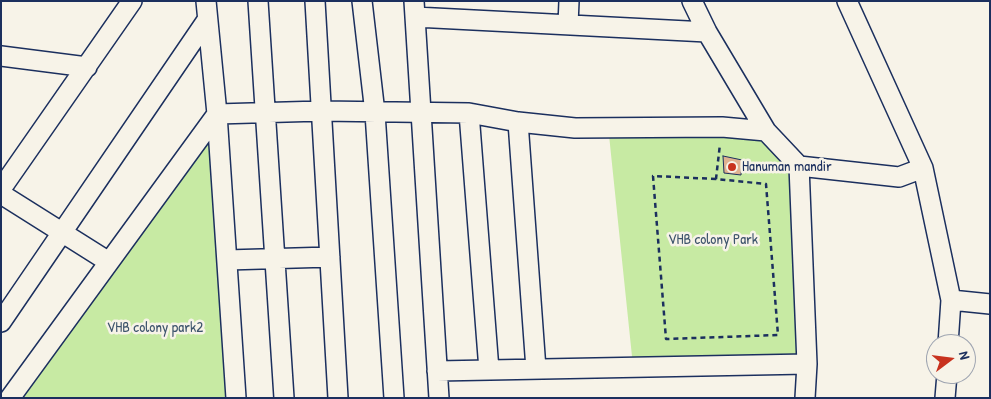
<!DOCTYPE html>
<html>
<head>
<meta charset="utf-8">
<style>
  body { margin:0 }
  #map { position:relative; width:991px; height:399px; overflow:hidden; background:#f7f3e8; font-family:"Patrick Hand",sans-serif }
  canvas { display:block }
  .frame { position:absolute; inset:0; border:2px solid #1b2f5e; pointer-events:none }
  .north { position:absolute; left:926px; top:334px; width:50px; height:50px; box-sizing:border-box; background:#f7f3e8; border:1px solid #9fa5b1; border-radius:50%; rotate:75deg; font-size:14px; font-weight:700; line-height:20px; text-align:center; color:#1b2f5e }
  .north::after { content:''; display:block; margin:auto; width:18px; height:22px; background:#c8321e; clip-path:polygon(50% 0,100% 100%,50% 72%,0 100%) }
</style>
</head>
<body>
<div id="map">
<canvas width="991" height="399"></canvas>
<div class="frame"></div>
<div class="north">N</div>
</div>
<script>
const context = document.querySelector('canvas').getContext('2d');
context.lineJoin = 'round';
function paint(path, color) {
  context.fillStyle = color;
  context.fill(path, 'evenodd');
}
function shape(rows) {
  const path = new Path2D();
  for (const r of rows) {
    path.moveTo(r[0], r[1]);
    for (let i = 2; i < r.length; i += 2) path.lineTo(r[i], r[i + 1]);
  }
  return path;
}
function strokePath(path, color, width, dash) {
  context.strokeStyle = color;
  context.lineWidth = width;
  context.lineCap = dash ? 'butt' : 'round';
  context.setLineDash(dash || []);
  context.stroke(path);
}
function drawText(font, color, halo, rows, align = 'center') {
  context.font = font + ' "Patrick Hand",sans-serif';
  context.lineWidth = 5;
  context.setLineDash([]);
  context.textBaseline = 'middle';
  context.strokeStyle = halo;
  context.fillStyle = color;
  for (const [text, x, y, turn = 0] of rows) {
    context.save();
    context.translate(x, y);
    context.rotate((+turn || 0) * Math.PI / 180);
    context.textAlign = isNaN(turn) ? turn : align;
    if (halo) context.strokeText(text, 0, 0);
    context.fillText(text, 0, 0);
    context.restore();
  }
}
const green = shape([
  [751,130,800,178,814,360,633,366,609,135],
  [214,131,230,398,17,398]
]);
const building = shape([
  [723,156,742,160,741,175,724,173,723,156]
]);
const path = shape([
  [716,179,653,176,666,339,778,335,766,184,716,179,720,144]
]);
const minor = shape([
  [206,1,217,114,236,398],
  [258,1,284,398],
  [315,1,338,398],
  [362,1,375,113,394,398],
  [414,1,439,398],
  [692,1,707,32,766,131],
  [847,1,923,168,951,300,948,344],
  [415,17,707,32],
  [568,25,569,1],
  [1,56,87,67],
  [469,113,489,370],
  [518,122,536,369],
  [799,166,807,364,805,398],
  [1,189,132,1],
  [1,194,109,262],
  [227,260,330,257],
  [951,300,990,304],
  [1,322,207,20],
  [437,371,807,364],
  [10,398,217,114,321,111,469,113,518,122,575,128,722,127,766,131,799,166,899,177,923,168],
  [945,398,947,374]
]);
const markers = [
  [732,167,5,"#c8321e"]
];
const poiNames = [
  ["Hanuman mandir",742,167]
];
const parkNames = [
  ["VHB colony Park",713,240],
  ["VHB colony park2",155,328]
];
paint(green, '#c7eaa3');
paint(building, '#dfb190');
strokePath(building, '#1b2f5e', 1);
strokePath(minor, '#1b2f5e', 22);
strokePath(path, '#1b2f5e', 2.5, [5, 4]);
strokePath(minor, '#f7f3e8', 19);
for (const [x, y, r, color] of markers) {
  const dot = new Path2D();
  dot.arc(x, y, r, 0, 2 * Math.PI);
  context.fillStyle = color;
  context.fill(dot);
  strokePath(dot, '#f7f3e8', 2);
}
drawText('15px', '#1b2f5e', '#f7f3e8', poiNames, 'left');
drawText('15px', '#3d546c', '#f7f3e8', parkNames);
</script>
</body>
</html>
